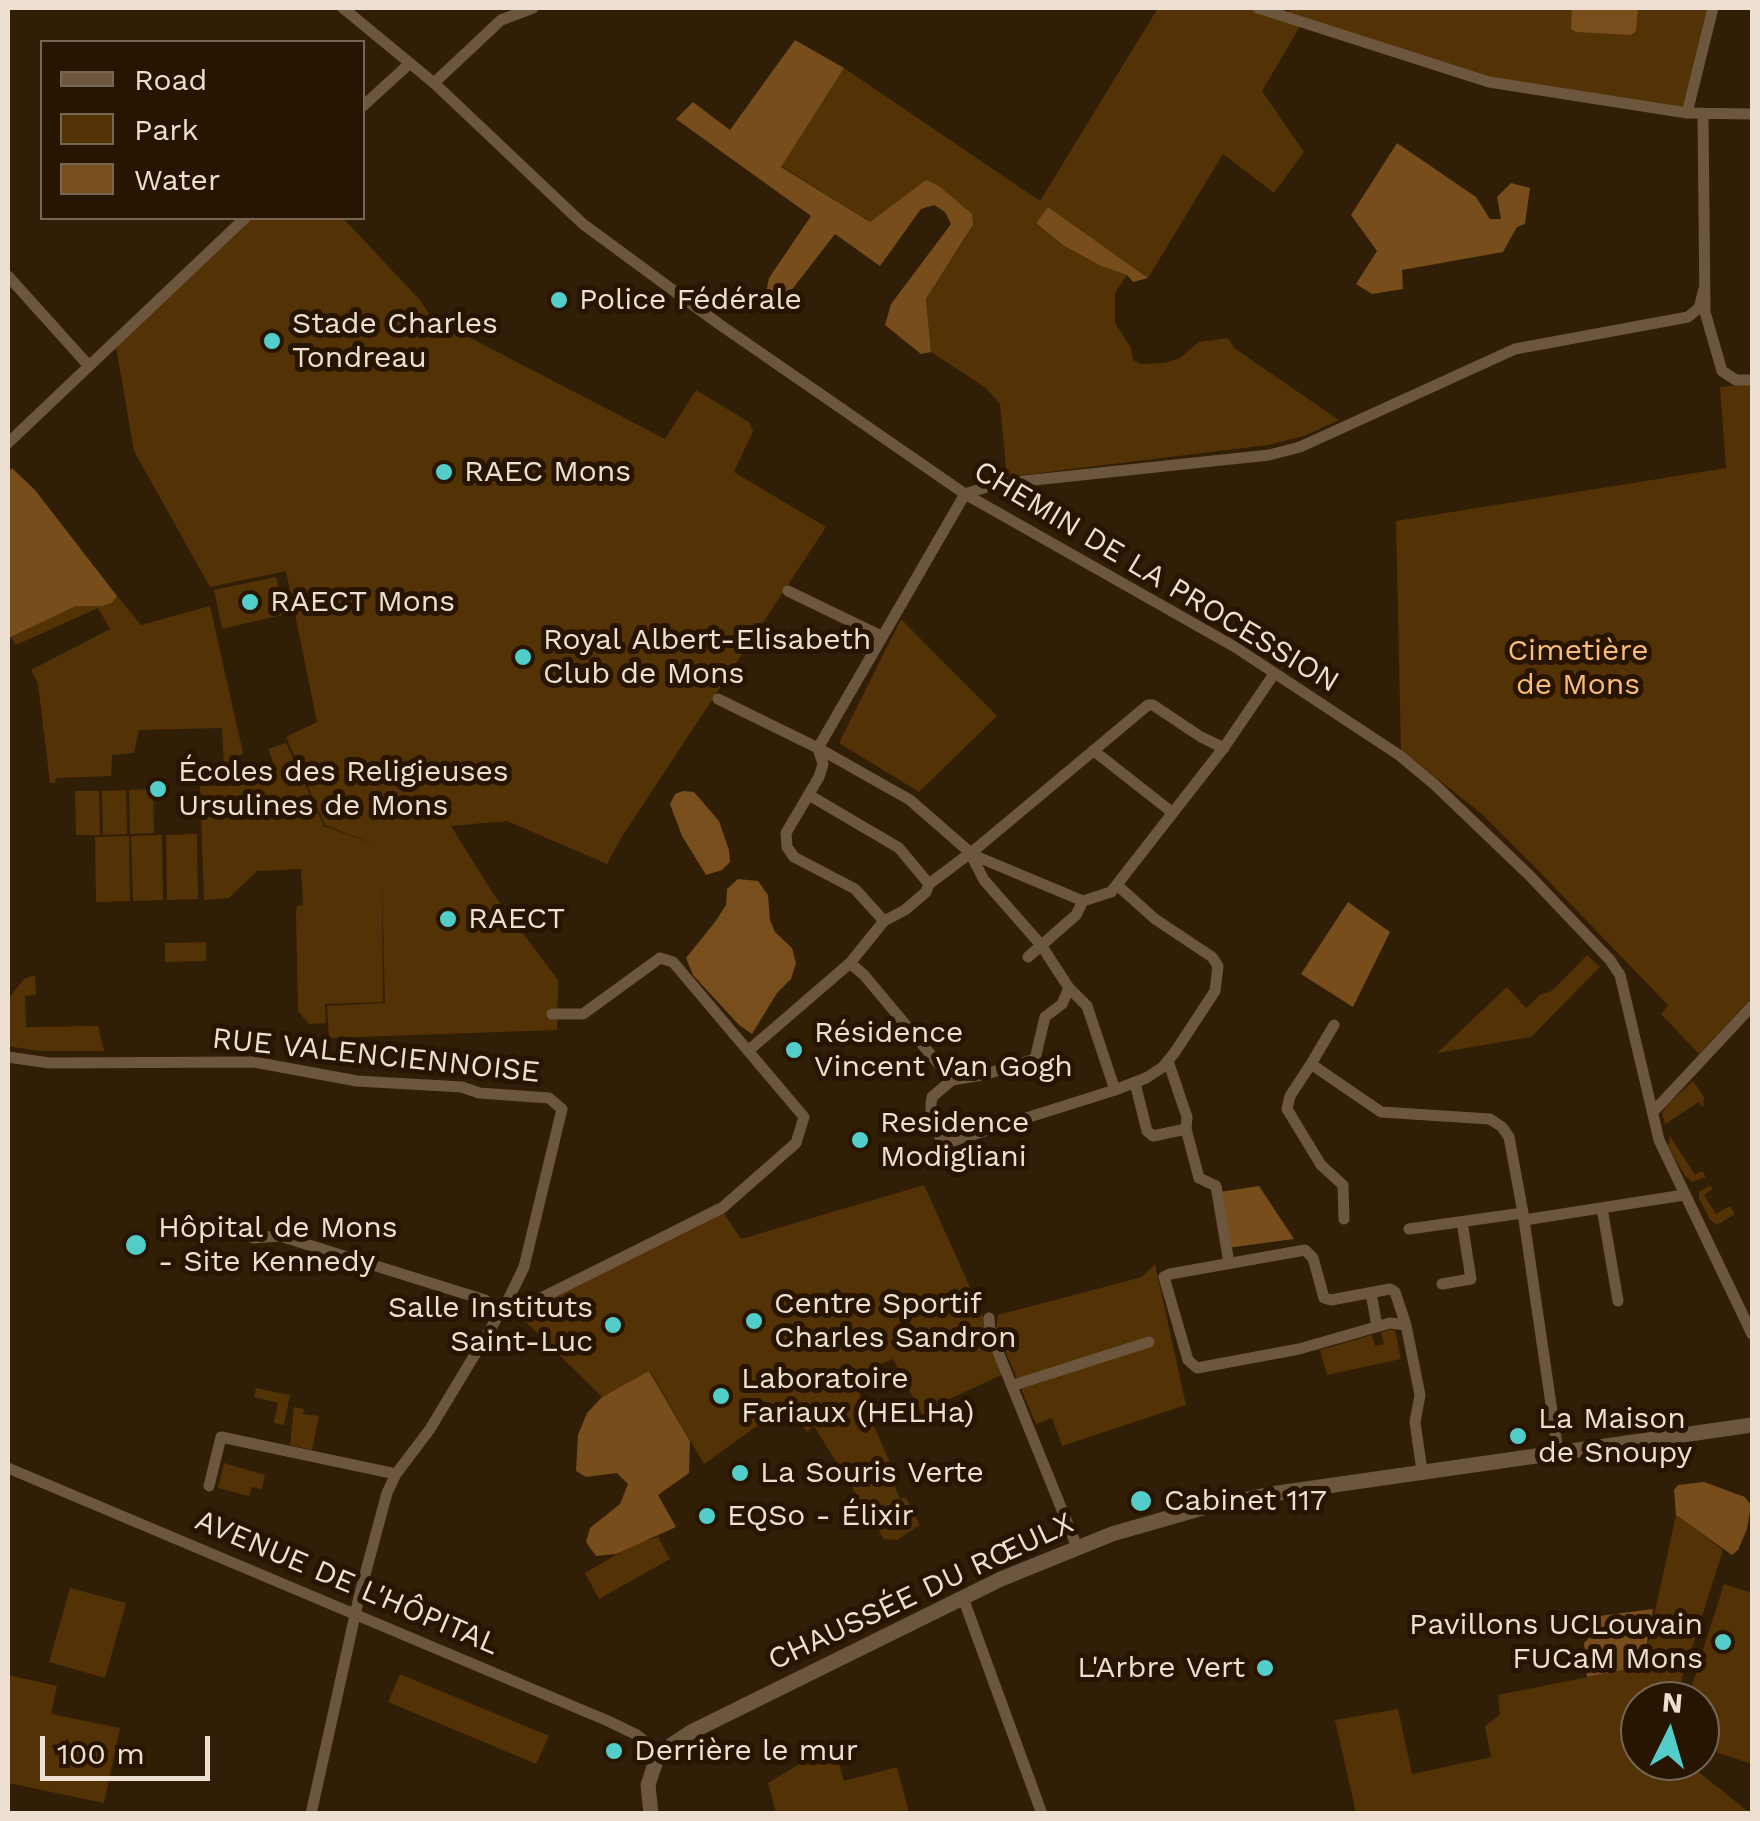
<!DOCTYPE html>
<html>
<head>
<meta charset="utf-8">
<style>
  body { margin:0 }
  #map { position:relative; width:1760px; height:1821px; overflow:hidden; background:#311e07; font-family:"Work Sans",sans-serif }
  canvas { display:block }
  .frame { position:absolute; inset:0; border:10px solid #ede0d3; pointer-events:none }
  .legend { position:absolute; left:40px; top:40px; width:325px; height:180px; box-sizing:border-box; background:#271501; border:2px solid #766655; margin:0; padding:12px 18px; list-style:none; font-size:30px; color:#ede0d3 }
  .legend li { display:flex; align-items:center; gap:20px; height:50px }
  .legend b { width:50px; border:2px solid #766655 }
  .north { position:absolute; left:1620px; top:1681px; width:100px; height:100px; box-sizing:border-box; background:#271501; border:2px solid #766655; border-radius:50%; rotate:5deg; font-size:28px; font-weight:700; line-height:40px; text-align:center; color:#ede0d3 }
  .north::after { content:''; display:block; margin:auto; width:35px; height:45px; background:#53cdca; clip-path:polygon(50% 0,100% 100%,50% 72%,0 100%) }
  .scale { position:absolute; left:40px; top:1736px; width:170px; height:45px; box-sizing:border-box; border:5px solid #ede0d3; border-top:0; padding-left:12px; font-size:30px; line-height:35px; white-space:nowrap; color:#ede0d3; -webkit-text-stroke:8px #271501; paint-order:stroke }
</style>
</head>
<body>
<div id="map">
<canvas width="1760" height="1821"></canvas>
<div class="frame"></div>
<ul class="legend">
<li><b style="height:12px;background:#6c563e"></b>Road</li>
<li><b style="height:28px;background:#533206"></b>Park</li>
<li><b style="height:28px;background:#774e1c"></b>Water</li>
</ul>
<div class="north">N</div>
<div class="scale">100 m</div>
</div>
<script>
const context = document.querySelector('canvas').getContext('2d');
context.lineJoin = 'round';
function paint(path, color) {
  context.fillStyle = color;
  context.fill(path, 'evenodd');
}
function shape(rows) {
  const path = new Path2D();
  for (const r of rows) {
    path.moveTo(r[0], r[1]);
    for (let i = 2; i < r.length; i += 2) path.lineTo(r[i], r[i + 1]);
  }
  return path;
}
function strokePath(path, color, width, dash) {
  context.strokeStyle = color;
  context.lineWidth = width;
  context.lineCap = dash ? 'butt' : 'round';
  context.setLineDash(dash || []);
  context.stroke(path);
}
function drawText(font, color, halo, rows, align = 'center') {
  context.font = font + ' "Work Sans",sans-serif';
  context.lineWidth = 10;
  context.setLineDash([]);
  context.textBaseline = 'middle';
  context.strokeStyle = halo;
  context.fillStyle = color;
  for (const [text, x, y, turn = 0] of rows) {
    context.save();
    context.translate(x, y);
    context.rotate((+turn || 0) * Math.PI / 180);
    context.textAlign = isNaN(turn) ? turn : align;
    if (halo) context.strokeText(text, 0, 0);
    context.fillText(text, 0, 0);
    context.restore();
  }
}
const green = shape([
  [1158,8,1258,8,1283,16,1293,8,1713,8,1687,113,1489,82,1302,23,1262,91,1304,152,1274,193,1223,154,1148,278,1048,207,1036,223,1064,246,1101,266,1127,275,1115,293,1115,323,1131,348,1133,360,1141,364,1165,363,1180,358,1199,342,1228,338,1234,348,1339,420,1304,436,1268,445,1007,477,1000,404,986,388,931,352,926,299,973,226,939,186,870,222,781,166,844,68,1040,201],
  [245,218,343,218,420,300,432,318,665,439,696,390,749,422,753,431,734,472,826,527,621,838,607,864,507,821,451,826,494,895,558,980,557,1030,329,1038,327,1006,385,1003,382,882,383,1002,325,1004,326,1023,309,1024,298,1011,296,912,297,906,303,905,301,869,257,871,229,898,204,900,200,786,236,786,244,774,274,765,268,749,286,743,324,826,382,847,325,825,286,737,317,722,286,571,210,587,134,451,115,341],
  [1752,384,1752,997,1699,1054,1661,1014,1668,1005,1532,864,1482,814,1401,750,1396,521,1726,468,1720,387],
  [276,577,286,614,222,629,214,590],
  [117,596,141,625,210,606,243,753,235,760,234,773,224,766,222,728,139,730,134,753,112,755,111,776,56,778,55,783,50,783,38,684,31,670,110,629,98,608,16,645,10,636,76,606,102,606,112,603],
  [901,619,997,716,919,792,839,743],
  [153,789,154,833,130,834,129,790],
  [126,790,127,834,103,835,102,791],
  [75,791,99,791,100,835,76,835],
  [197,834,198,899,167,900,166,835],
  [162,835,163,900,133,901,131,836],
  [129,836,130,901,96,902,95,837],
  [206,942,206,961,165,962,165,943],
  [1587,955,1600,967,1531,1037,1437,1053,1507,987,1526,1008,1541,994,1552,991],
  [35,975,36,995,25,996,26,1027,98,1026,104,1051,38,1051,8,1046,8,999,24,979],
  [1693,1081,1704,1097,1703,1108,1699,1102,1665,1124,1662,1113,1668,1104],
  [1670,1136,1695,1175,1702,1171,1706,1177,1692,1182,1685,1176,1668,1146],
  [924,1185,1008,1372,943,1402,925,1420,893,1359,851,1375,893,1469,888,1471,900,1499,906,1498,920,1525,897,1540,884,1539,814,1426,807,1432,785,1406,704,1464,650,1371,602,1397,521,1317,523,1304,717,1203,741,1239],
  [1710,1185,1713,1189,1704,1195,1716,1214,1730,1206,1735,1214,1717,1225,1710,1220,1699,1198,1699,1192],
  [1155,1264,1186,1405,1062,1446,1052,1418,1036,1424,996,1329,998,1315,1142,1277],
  [1391,1330,1395,1330,1401,1359,1327,1375,1320,1350,1372,1335,1375,1346,1384,1344,1381,1332],
  [256,1388,290,1395,284,1425,274,1423,278,1403,254,1397],
  [294,1407,304,1409,303,1414,319,1416,312,1450,290,1445],
  [224,1463,265,1475,262,1489,252,1487,249,1496,218,1488],
  [1676,1515,1723,1550,1675,1701,1640,1701,1640,1761,1685,1761,1750,1813,1356,1813,1335,1720,1398,1709,1412,1774,1491,1757,1485,1726,1500,1715,1498,1695,1643,1666],
  [658,1537,670,1559,599,1599,585,1573,632,1545],
  [1724,1584,1752,1593,1752,1764,1700,1747,1700,1701,1687,1701],
  [70,1588,126,1603,105,1678,49,1662],
  [400,1674,549,1736,536,1764,388,1702],
  [8,1675,57,1686,51,1714,120,1728,104,1803,8,1783],
  [833,1744,844,1781,897,1767,909,1813,776,1813,768,1783]
]);
const forest = shape([
  [795,40,844,68,781,167,870,222,926,180,939,186,972,214,973,225,926,299,931,352,921,354,885,325,891,304,951,224,945,212,934,205,921,209,880,266,835,234,777,309,764,302,769,278,811,216,676,119,693,102,730,130],
  [1397,143,1476,197,1490,219,1501,219,1497,197,1511,183,1530,188,1525,224,1517,227,1503,252,1402,270,1403,289,1372,294,1356,284,1377,251,1351,215],
  [1048,207,1148,278,1133,282,1127,275,1101,266,1064,246,1036,223],
  [12,468,35,490,117,596,112,603,102,606,76,606,8,638,8,473],
  [1348,902,1390,932,1353,1007,1301,974],
  [1259,1186,1294,1239,1227,1248,1213,1193],
  [649,1371,690,1441,689,1473,658,1495,676,1527,616,1554,596,1556,586,1542,590,1528,620,1504,628,1484,617,1473,586,1477,576,1471,578,1435,587,1413,602,1397],
  [1704,1482,1745,1497,1751,1505,1747,1529,1738,1550,1732,1555,1676,1515,1674,1490,1678,1485],
  [1653,1609,1643,1666,1587,1677,1584,1643,1593,1634,1594,1621,1599,1616]
]);
const water = shape([
  [1572,8,1638,8,1636,31,1631,35,1576,32,1571,29],
  [683,791,694,792,719,821,729,850,730,862,722,870,706,875,682,836,670,804,675,794],
  [738,879,758,881,768,895,770,920,775,932,792,948,796,963,791,979,777,993,752,1034,739,1025,693,975,686,958,715,922,726,905,727,889]
]);
const street = shape([
  [343,8,434,83,583,224,719,324,965,494,1235,647,1399,755,1434,784,1529,875,1610,960,1620,975,1659,1140,1752,1334],
  [1258,8,1489,82,1687,113,1752,114],
  [434,83,501,20,533,8],
  [362,107,409,64],
  [1687,113,1713,8],
  [1703,113,1705,312,1722,371,1736,380,1752,380],
  [8,276,89,366],
  [8,443,245,218],
  [965,494,818,748,910,800,973,855,1083,901,1111,892,1225,746,1274,674],
  [965,494,996,484,1269,455,1300,447,1515,349,1688,317,1699,308,1704,289],
  [788,591,881,636],
  [718,699,818,748,823,764,819,777,786,833,787,847,794,857,855,889,884,921],
  [1094,751,1173,813],
  [809,795,899,848,929,884],
  [1028,957,1076,915,1083,901],
  [850,963,864,975,952,1080,983,1075,1035,1059,1045,1017,1062,1004,1069,988,1041,945,984,880,970,853],
  [1069,988,1087,1006,1115,1090],
  [748,1051,850,963,884,921,905,910,926,892,929,884,977,848,1148,705,1153,705,1201,737,1224,748],
  [8,1057,49,1063,254,1062,357,1081,462,1087,479,1093,549,1098,562,1109,524,1267,509,1298,430,1429,396,1474,387,1493,359,1597,311,1814],
  [1311,1064,1334,1025],
  [952,1080,932,1097,931,1104,931,1115,940,1137,950,1142,1115,1090,1146,1078,1163,1067,1175,1052,1215,991,1218,966,1212,957,1155,919,1117,885],
  [1135,1083,1147,1131,1153,1136,1186,1129,1187,1117,1168,1061],
  [1653,1112,1752,1006],
  [1186,1129,1199,1178,1216,1186,1229,1263],
  [1602,1208,1618,1301],
  [1344,1219,1343,1185,1321,1165,1287,1109,1290,1096,1311,1064,1381,1112,1490,1119,1502,1127,1509,1137,1523,1213,1558,1452],
  [1524,1220,1684,1195],
  [1409,1229,1523,1213],
  [253,1238,280,1236,485,1300,502,1311],
  [1442,1284,1471,1279,1462,1222],
  [1371,1293,1377,1326],
  [509,1298,523,1304,533,1302,722,1208,796,1143,804,1117,673,962,660,958,583,1014,552,1014],
  [989,1318,990,1332,1077,1547],
  [1406,1325,1390,1323,1299,1349,1197,1368,1188,1360,1164,1277,1170,1274,1305,1250,1313,1258,1324,1298,1331,1300,1390,1289,1395,1292,1406,1325,1420,1395,1415,1422,1422,1471],
  [1014,1385,1149,1342],
  [8,1468,608,1721,637,1735,661,1754],
  [209,1486,221,1437,396,1474],
  [963,1598,1042,1814]
]);
const secondary = shape([
  [651,1814,648,1785,656,1761,667,1748,691,1732,1001,1579,1112,1534,1199,1509,1271,1494,1752,1425]
]);
const markers = [
  [559,300,10,"#53cdca"],
  [272,341,10,"#53cdca"],
  [444,472,10,"#53cdca"],
  [250,602,10,"#53cdca"],
  [523,657,10,"#53cdca"],
  [158,789,10,"#53cdca"],
  [448,919,10,"#53cdca"],
  [794,1050,10,"#53cdca"],
  [860,1140,10,"#53cdca"],
  [136,1245,12,"#53cdca"],
  [754,1321,10,"#53cdca"],
  [613,1325,10,"#53cdca"],
  [721,1396,10,"#53cdca"],
  [1518,1436,10,"#53cdca"],
  [740,1473,10,"#53cdca"],
  [1141,1501,12,"#53cdca"],
  [707,1516,10,"#53cdca"],
  [1723,1642,10,"#53cdca"],
  [1265,1668,10,"#53cdca"],
  [614,1751,10,"#53cdca"]
];
const poiNames = [
  ["Police Fédérale",579,300],
  ["Stade Charles",292,324],
  ["Tondreau",292,358],
  ["RAEC Mons",464,472],
  ["RAECT Mons",270,602],
  ["Royal Albert-Elisabeth",543,640],
  ["Club de Mons",543,674],
  ["Écoles des Religieuses",178,772],
  ["Ursulines de Mons",178,806],
  ["RAECT",468,919],
  ["Résidence",814,1033],
  ["Vincent Van Gogh",814,1067],
  ["Residence",880,1123],
  ["Modigliani",880,1157],
  ["Hôpital de Mons",158,1228],
  ["- Site Kennedy",158,1262],
  ["Centre Sportif",774,1304],
  ["Charles Sandron",774,1338],
  ["Salle Instituts",593,1308,"right"],
  ["Saint-Luc",593,1342,"right"],
  ["Laboratoire",741,1379],
  ["Fariaux (HELHa)",741,1413],
  ["La Maison",1538,1419],
  ["de Snoupy",1538,1453],
  ["La Souris Verte",760,1473],
  ["Cabinet 117",1164,1501],
  ["EQSo - Élixir",727,1516],
  ["Pavillons UCLouvain",1703,1625,"right"],
  ["FUCaM Mons",1703,1659,"right"],
  ["L'Arbre Vert",1245,1668,"right"],
  ["Derrière le mur",634,1751]
];
const streetNames = [
  ["CHEMIN DE LA PROCESSION",1156,577,31],
  ["RUE VALENCIENNOISE",376,1056,6],
  ["AVENUE DE L'HÔPITAL",347,1583,23],
  ["CHAUSSÉE DU RŒULX",921,1592,-25]
];
const parkNames = [
  ["Cimetière",1578,651],
  ["de Mons",1578,685]
];
paint(green, '#533206');
paint(forest, '#764d1b');
paint(water, '#774e1c');
strokePath(street, '#6c563e', 11);
strokePath(secondary, '#6c563e', 15);
for (const [x, y, r, color] of markers) {
  const dot = new Path2D();
  dot.arc(x, y, r, 0, 2 * Math.PI);
  context.fillStyle = color;
  context.fill(dot);
  strokePath(dot, '#271501', 4);
}
drawText('30px', '#ede0d3', '#271501', poiNames, 'left');
drawText('30px', '#ede0d3', '#271501', streetNames);
drawText('30px', '#fabd7b', '#271501', parkNames);
</script>
</body>
</html>
